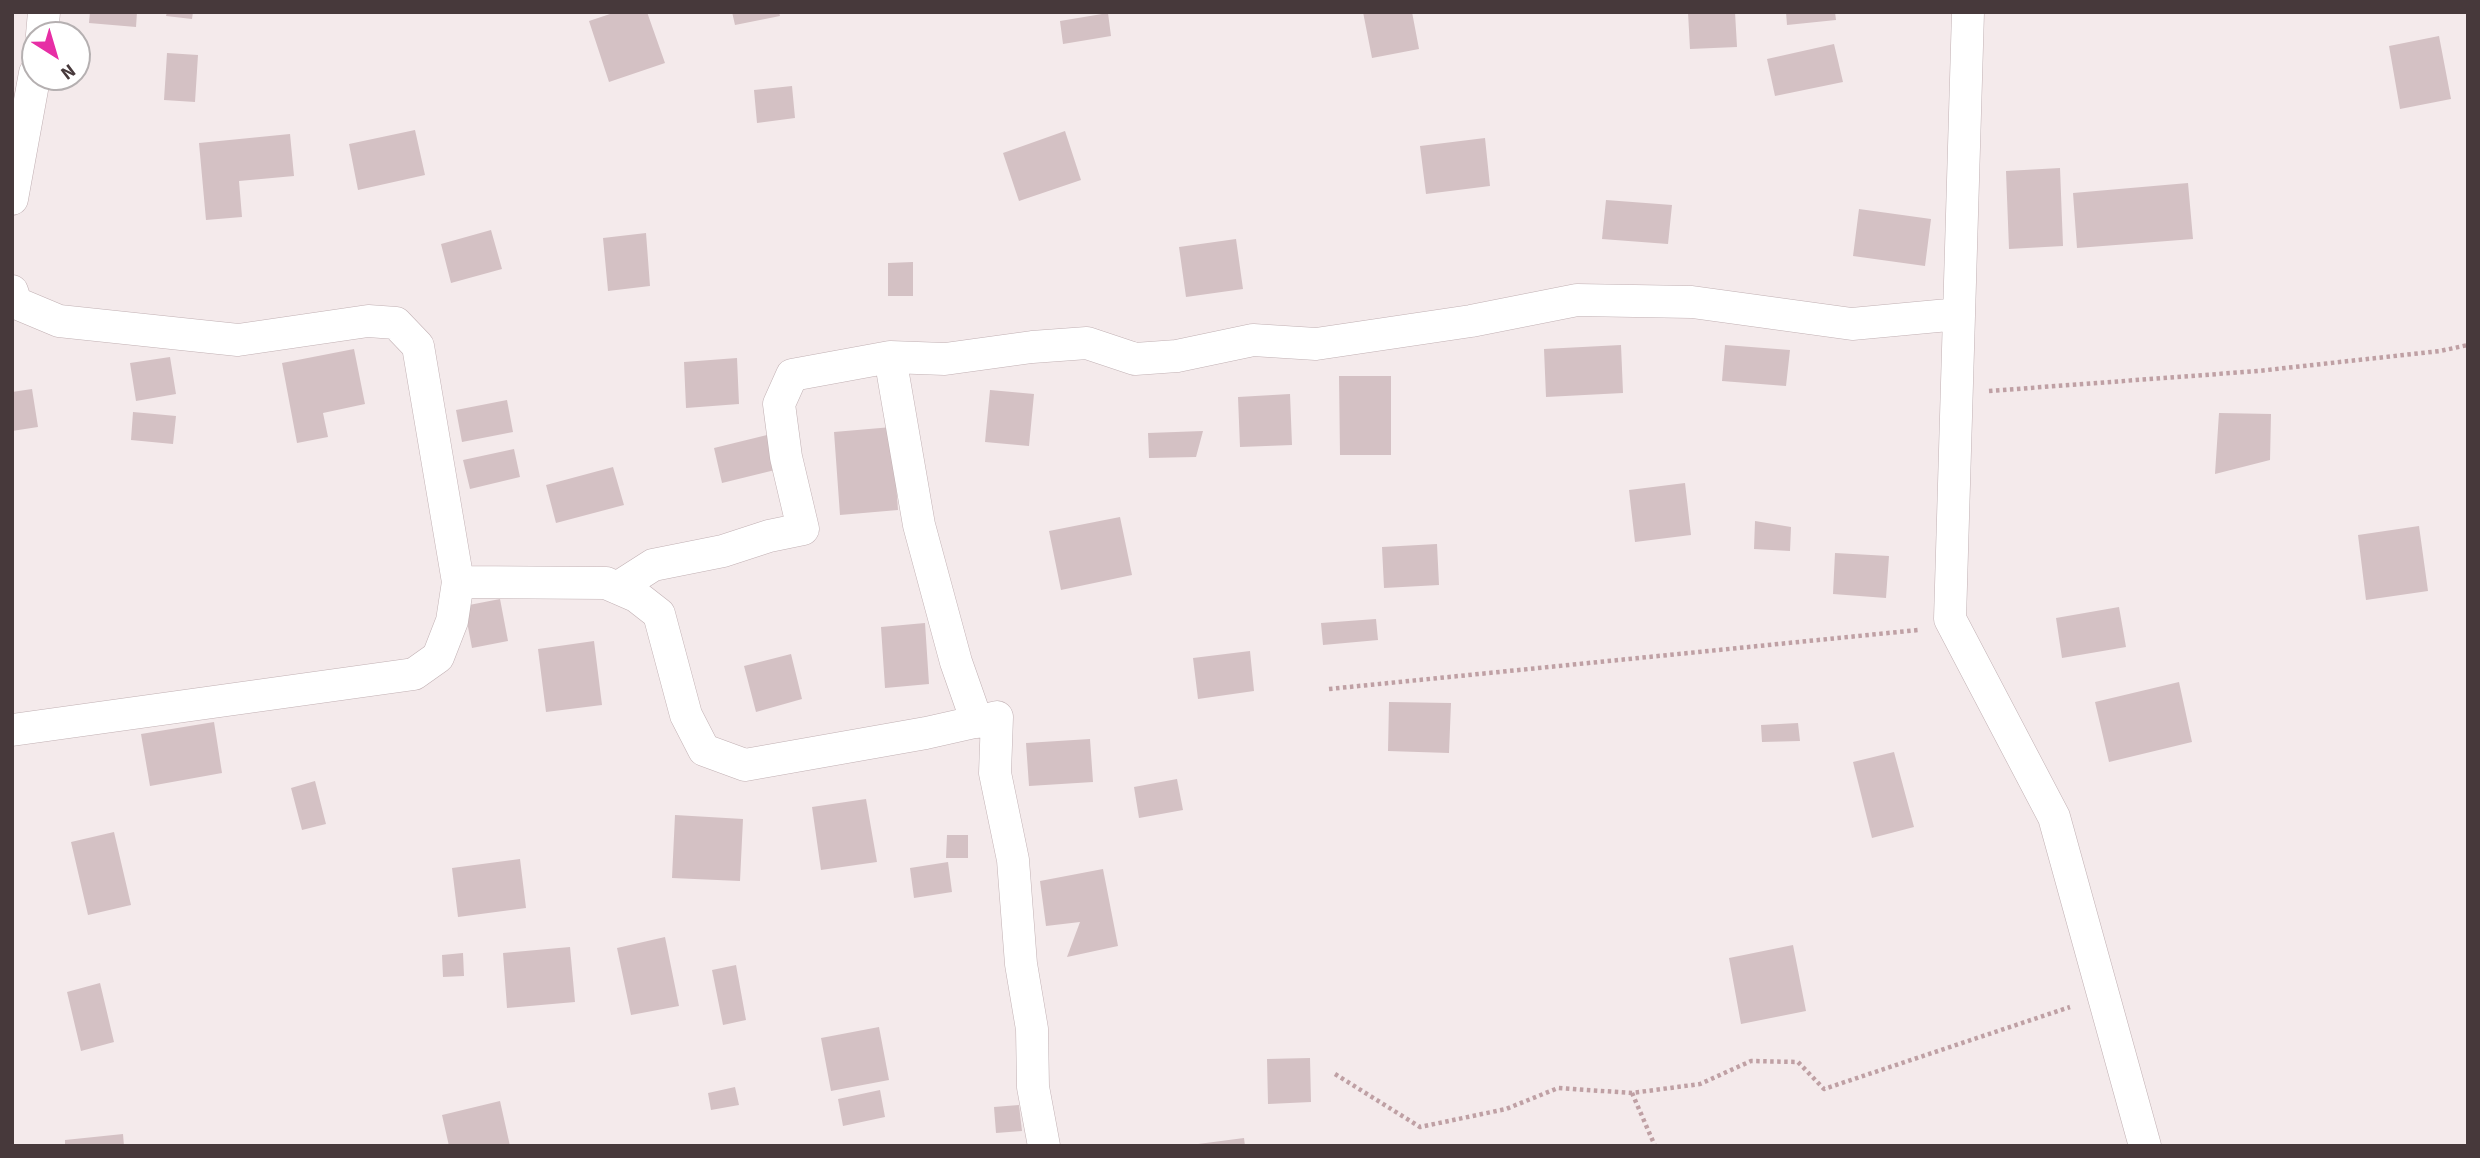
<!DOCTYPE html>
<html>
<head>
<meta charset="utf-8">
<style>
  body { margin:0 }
  #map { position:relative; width:2480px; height:1158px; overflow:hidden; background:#f4eaeb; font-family:"Source Sans 3",sans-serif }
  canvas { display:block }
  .frame { position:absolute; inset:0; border:14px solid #47393b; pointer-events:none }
  .north { position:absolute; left:21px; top:21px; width:70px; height:70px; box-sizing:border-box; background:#fff; border:2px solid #b5b0b1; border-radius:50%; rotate:143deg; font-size:19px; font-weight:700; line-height:28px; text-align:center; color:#47393b }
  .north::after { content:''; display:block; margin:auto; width:24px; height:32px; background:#e72ea5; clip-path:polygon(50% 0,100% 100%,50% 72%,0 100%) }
</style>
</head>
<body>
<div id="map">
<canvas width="2480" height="1158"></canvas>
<div class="frame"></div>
<div class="north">N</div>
</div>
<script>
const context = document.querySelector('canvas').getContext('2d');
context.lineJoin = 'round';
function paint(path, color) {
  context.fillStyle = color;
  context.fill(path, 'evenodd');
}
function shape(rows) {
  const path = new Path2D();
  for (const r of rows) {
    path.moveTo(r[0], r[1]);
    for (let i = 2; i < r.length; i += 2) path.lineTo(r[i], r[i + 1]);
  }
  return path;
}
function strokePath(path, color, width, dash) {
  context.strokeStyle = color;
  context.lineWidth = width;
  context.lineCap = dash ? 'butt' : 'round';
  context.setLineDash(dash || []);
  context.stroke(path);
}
const building = shape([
  [90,12,137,12,136,27,89,23],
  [167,12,193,12,192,19,166,16],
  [616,12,647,12,665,63,609,82,589,21],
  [732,12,779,12,780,16,735,25],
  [1363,12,1412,12,1419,49,1372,58],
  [1688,12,1735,12,1737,47,1690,49],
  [1786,12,1835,12,1836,20,1787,25],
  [1108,13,1111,36,1063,44,1060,21],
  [2439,36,2451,99,2400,109,2389,46],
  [1834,44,1843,82,1775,96,1767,59],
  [167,53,198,55,195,102,164,100],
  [792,86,795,118,757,123,754,90],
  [415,130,425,175,358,190,349,144],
  [1065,131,1081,180,1019,201,1003,153],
  [290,134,294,176,239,181,242,217,206,220,199,143],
  [1485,138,1490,186,1426,194,1420,146],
  [2060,168,2063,246,2009,249,2006,171],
  [2188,183,2193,239,2077,248,2073,193],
  [1606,200,1672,205,1668,244,1602,239],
  [1859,209,1931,219,1925,266,1853,256],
  [491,230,502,269,451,283,441,244],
  [646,233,650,286,608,291,603,238],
  [1236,239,1243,289,1186,297,1179,247],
  [913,262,913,296,888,296,888,263],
  [1621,345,1623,393,1546,397,1544,349],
  [1725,345,1790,350,1786,386,1722,381],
  [354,349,365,404,323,413,328,437,297,443,282,363],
  [170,357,176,394,136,401,130,363],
  [737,358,739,404,686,408,684,362],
  [1339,376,1391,376,1391,455,1340,455],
  [32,389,38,427,12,431,12,392],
  [990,390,1034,394,1029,446,985,442],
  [1290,394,1292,445,1240,447,1238,397],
  [507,400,513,432,462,442,456,410],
  [133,412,176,416,173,444,131,440],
  [2219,413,2271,414,2270,460,2215,474],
  [892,427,898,510,840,515,834,432],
  [1203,431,1196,457,1149,458,1148,433],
  [767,435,775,470,722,483,714,448],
  [514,449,520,477,470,489,463,460],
  [613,467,624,505,556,523,546,485],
  [1685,483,1691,535,1635,542,1629,490],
  [1120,517,1132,575,1061,590,1049,531],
  [1755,521,1791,527,1790,551,1754,549],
  [2419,526,2428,591,2366,600,2358,535],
  [1437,544,1439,585,1384,588,1382,547],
  [1835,553,1889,556,1886,598,1833,594],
  [500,599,508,641,472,648,464,606],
  [2119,607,2126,647,2062,658,2056,618],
  [1376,619,1378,640,1323,645,1321,623],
  [925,623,929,684,885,688,881,627],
  [594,641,602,705,546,712,538,649],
  [1250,651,1254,691,1198,699,1193,658],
  [791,654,802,699,756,712,744,666],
  [2179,682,2192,742,2109,762,2095,702],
  [1389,702,1451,703,1449,753,1388,751],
  [214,722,222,773,150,786,141,734],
  [1798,723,1800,741,1762,742,1761,725],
  [1090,739,1093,782,1029,786,1026,743],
  [1894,752,1914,827,1872,838,1853,762],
  [1177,779,1183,810,1139,818,1134,787],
  [315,781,326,824,302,830,291,788],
  [866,799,877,862,821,870,812,807],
  [675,815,743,819,740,881,672,878],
  [114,832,131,905,88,915,71,842],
  [947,835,968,835,968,858,946,858],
  [520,859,526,908,458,917,452,868],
  [948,862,952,892,914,898,910,868],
  [1103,869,1118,946,1067,957,1080,922,1046,926,1040,881],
  [665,937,679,1006,631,1015,617,948],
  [1793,945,1806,1011,1741,1024,1729,958],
  [570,947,575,1002,507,1008,503,953],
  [463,953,464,976,443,977,442,955],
  [736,965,746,1020,723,1025,712,970],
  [100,983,114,1042,81,1051,67,992],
  [879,1027,889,1080,831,1091,821,1038],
  [1310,1058,1311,1102,1268,1104,1267,1059],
  [735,1087,739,1105,711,1110,708,1093],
  [880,1090,885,1117,843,1126,838,1099],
  [500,1101,510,1146,449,1146,442,1115],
  [1019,1105,1022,1131,996,1133,994,1107],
  [123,1134,124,1146,65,1146,65,1140],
  [1244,1138,1245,1146,1198,1146,1198,1144]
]);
const path = shape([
  [1989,391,2258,371,2440,351,2468,345],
  [1329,689,1918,630],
  [1335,1074,1420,1127,1506,1109,1558,1088,1632,1093,1700,1084,1751,1061,1798,1062,1824,1089,2070,1007],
  [1632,1093,1655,1146]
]);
const street = shape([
  [1968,12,1950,619,2054,817,2145,1146],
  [42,35,44,12],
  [12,199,35,73],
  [12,291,16,303,59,321,238,340,368,321,396,323,418,346,458,582,452,621,438,657,414,674,12,730],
  [890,357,919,525,956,662,977,722],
  [458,582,606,583,636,596,659,614,686,715,704,750,745,765,926,733,997,717,995,773,1013,860,1021,964,1032,1029,1033,1087,1044,1146],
  [617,588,653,565,723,551,769,536,803,529,786,457,779,404,792,375,890,357,945,359,1032,347,1087,343,1135,359,1177,356,1253,340,1316,344,1471,321,1577,300,1692,302,1852,324,1959,314]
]);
paint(building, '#d4c1c4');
strokePath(street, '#c1b0b3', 33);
strokePath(path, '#bfa0a4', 4.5, [3.5, 3.5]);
strokePath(street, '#fff', 32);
</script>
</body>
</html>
